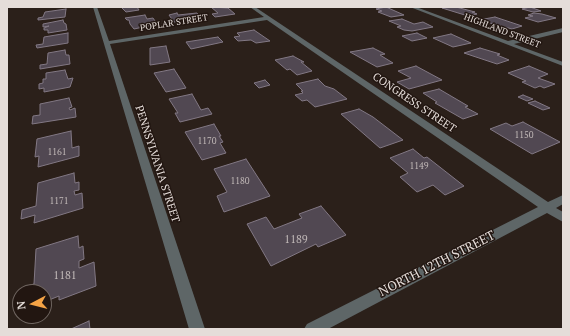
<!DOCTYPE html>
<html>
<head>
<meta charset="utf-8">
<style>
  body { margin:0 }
  #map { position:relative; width:570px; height:336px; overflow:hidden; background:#2b201a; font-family:"PT Serif",serif }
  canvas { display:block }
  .frame { position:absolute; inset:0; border:8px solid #e5ddd9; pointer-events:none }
  .north { position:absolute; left:12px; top:284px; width:40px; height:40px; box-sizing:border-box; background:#221611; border:1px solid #706661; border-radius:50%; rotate:263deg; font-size:11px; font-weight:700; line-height:16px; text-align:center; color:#e5ddd9 }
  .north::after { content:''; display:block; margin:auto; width:14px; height:18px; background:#f5a345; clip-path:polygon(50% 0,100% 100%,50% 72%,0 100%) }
</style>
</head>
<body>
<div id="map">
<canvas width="570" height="336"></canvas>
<div class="frame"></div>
<div class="north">N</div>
</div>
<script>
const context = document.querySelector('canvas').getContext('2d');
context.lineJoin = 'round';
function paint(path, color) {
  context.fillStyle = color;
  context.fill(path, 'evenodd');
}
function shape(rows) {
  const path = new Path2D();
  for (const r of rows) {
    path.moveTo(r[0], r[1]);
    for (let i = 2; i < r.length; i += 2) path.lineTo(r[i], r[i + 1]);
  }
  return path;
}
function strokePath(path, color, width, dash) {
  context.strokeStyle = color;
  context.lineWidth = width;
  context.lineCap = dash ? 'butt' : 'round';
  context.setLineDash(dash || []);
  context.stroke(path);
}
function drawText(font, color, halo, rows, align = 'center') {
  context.font = font + ' "PT Serif",serif';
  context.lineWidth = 3;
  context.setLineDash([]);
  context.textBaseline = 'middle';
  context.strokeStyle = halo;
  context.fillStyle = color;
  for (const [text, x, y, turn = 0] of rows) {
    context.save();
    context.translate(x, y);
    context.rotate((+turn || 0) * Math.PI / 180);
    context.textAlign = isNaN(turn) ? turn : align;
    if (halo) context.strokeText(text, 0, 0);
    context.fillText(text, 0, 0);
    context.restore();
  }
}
const building = shape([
  [121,7,137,7,139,10,126,12,121,7],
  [211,7,228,8,235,14,215,17,212,14,218,13,211,7],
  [386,7,404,15,391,17,378,12,382,11,376,9,386,7],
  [456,7,475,12,472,12,477,14,468,16,442,8,456,7],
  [530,7,541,11,533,12,522,9,530,7],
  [66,9,65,17,38,20,38,18,43,17,45,12,66,9],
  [177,13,178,15,197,13,202,18,174,22,169,15,177,13],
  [534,13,542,14,556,18,538,22,525,18,533,16,528,15,534,13],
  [145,15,147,19,153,18,157,24,134,29,130,24,129,20,127,20,125,18,145,15],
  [495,17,522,26,512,29,479,20,495,17],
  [402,19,414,24,423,22,433,27,412,31,404,30,397,27,401,26,389,21,402,19],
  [63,20,64,23,66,24,67,30,48,33,48,30,44,30,44,28,49,26,43,27,43,24,63,20],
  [254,30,270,41,256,43,251,40,238,41,234,37,240,36,237,33,254,30],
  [68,33,68,43,37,48,36,45,43,44,44,37,68,33],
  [417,33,427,38,412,41,402,36,417,33],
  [451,34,471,43,453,47,433,38,451,34],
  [218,37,223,42,191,49,186,42,218,37],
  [166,46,170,62,150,65,150,48,166,46],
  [373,48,385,54,380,55,393,63,377,67,350,52,373,48],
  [480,48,500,54,497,55,509,60,497,64,464,53,480,48],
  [65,50,66,55,69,55,70,64,40,69,40,65,47,64,48,53,65,50],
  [293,56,304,62,301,62,312,71,297,75,290,69,287,70,275,60,293,56],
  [416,66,442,80,409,89,397,82,411,78,398,71,416,66],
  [529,66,548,74,538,78,555,84,544,88,540,86,535,88,522,82,526,81,508,73,529,66],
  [174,69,186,88,166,92,154,73,174,69],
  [65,70,68,79,73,78,70,87,44,92,44,88,39,89,39,84,43,83,43,79,46,79,46,73,65,70],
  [318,79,325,86,334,89,347,99,315,107,307,100,302,101,295,95,303,93,301,91,303,91,296,84,318,79],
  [265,80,270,85,259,88,254,83,265,80],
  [439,89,468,106,465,107,478,114,463,119,435,103,437,102,423,93,439,89],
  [192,94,201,110,208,108,212,114,180,122,175,113,178,113,169,99,192,94],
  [523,95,533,99,527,101,518,97,523,95],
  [69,98,72,107,69,108,70,110,75,108,76,117,32,124,33,116,40,115,40,104,69,98],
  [535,101,550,108,543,110,528,103,535,101],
  [359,109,373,117,403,140,380,148,341,114,359,109],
  [523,122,560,142,532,154,490,129,506,123,512,126,523,122],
  [214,124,221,136,219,136,223,142,220,143,226,153,202,160,185,132,214,124],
  [71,131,72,148,79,146,79,156,38,167,39,156,35,157,37,139,71,131],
  [413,149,424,158,427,157,464,186,445,195,433,185,417,192,400,177,408,173,390,158,413,149],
  [246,159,270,196,224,212,217,196,227,192,214,169,246,159],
  [74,173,75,183,79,182,79,190,74,191,75,195,82,193,83,208,34,223,35,215,21,219,22,210,36,206,38,183,74,173],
  [321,206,346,235,318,247,316,244,271,266,247,224,266,217,274,229,302,218,299,214,321,206],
  [78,236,79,248,83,246,84,259,79,261,79,268,94,262,96,286,59,300,59,296,44,302,44,292,26,292,27,286,34,284,36,249,78,236],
  [89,321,90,329,71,329,89,321]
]);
const minor = shape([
  [93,7,97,7,109,41,264,17,250,7,255,7,548,202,563,195,563,204,556,208,563,212,563,222,547,213,328,329,304,329,307,324,538,207,267,20,110,44,205,329,189,329,93,7],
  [410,7,416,7,508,41,563,28,563,32,514,44,563,62,563,66,410,7]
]);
const farStreetnames = [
  ["POPLAR STREET",174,23,-9],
  ["HIGHLAND STREET",502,31,21]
];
const numberNames = [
  ["1150",524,135],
  ["1170",207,141],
  ["1161",57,152],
  ["1149",419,166],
  ["1180",240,181],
  ["1171",59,201]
];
const streetNames = [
  ["CONGRESS STREET",414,103,34],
  ["PENNSYLVANIA STREET",157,164,72]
];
const nearNumbernames = [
  ["1189",296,240],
  ["1181",65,276]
];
const nearStreetnames = [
  ["NORTH 12TH STREET",437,264,-27]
];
paint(building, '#514852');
strokePath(building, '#827884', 1);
paint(minor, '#5e6667');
drawText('9px', '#e5ddd9', '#221611', farStreetnames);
drawText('9px', '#c0b8b7', null, numberNames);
drawText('11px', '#e5ddd9', '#221611', streetNames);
drawText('11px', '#c0b8b7', null, nearNumbernames);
drawText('13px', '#e5ddd9', '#221611', nearStreetnames);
</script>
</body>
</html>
